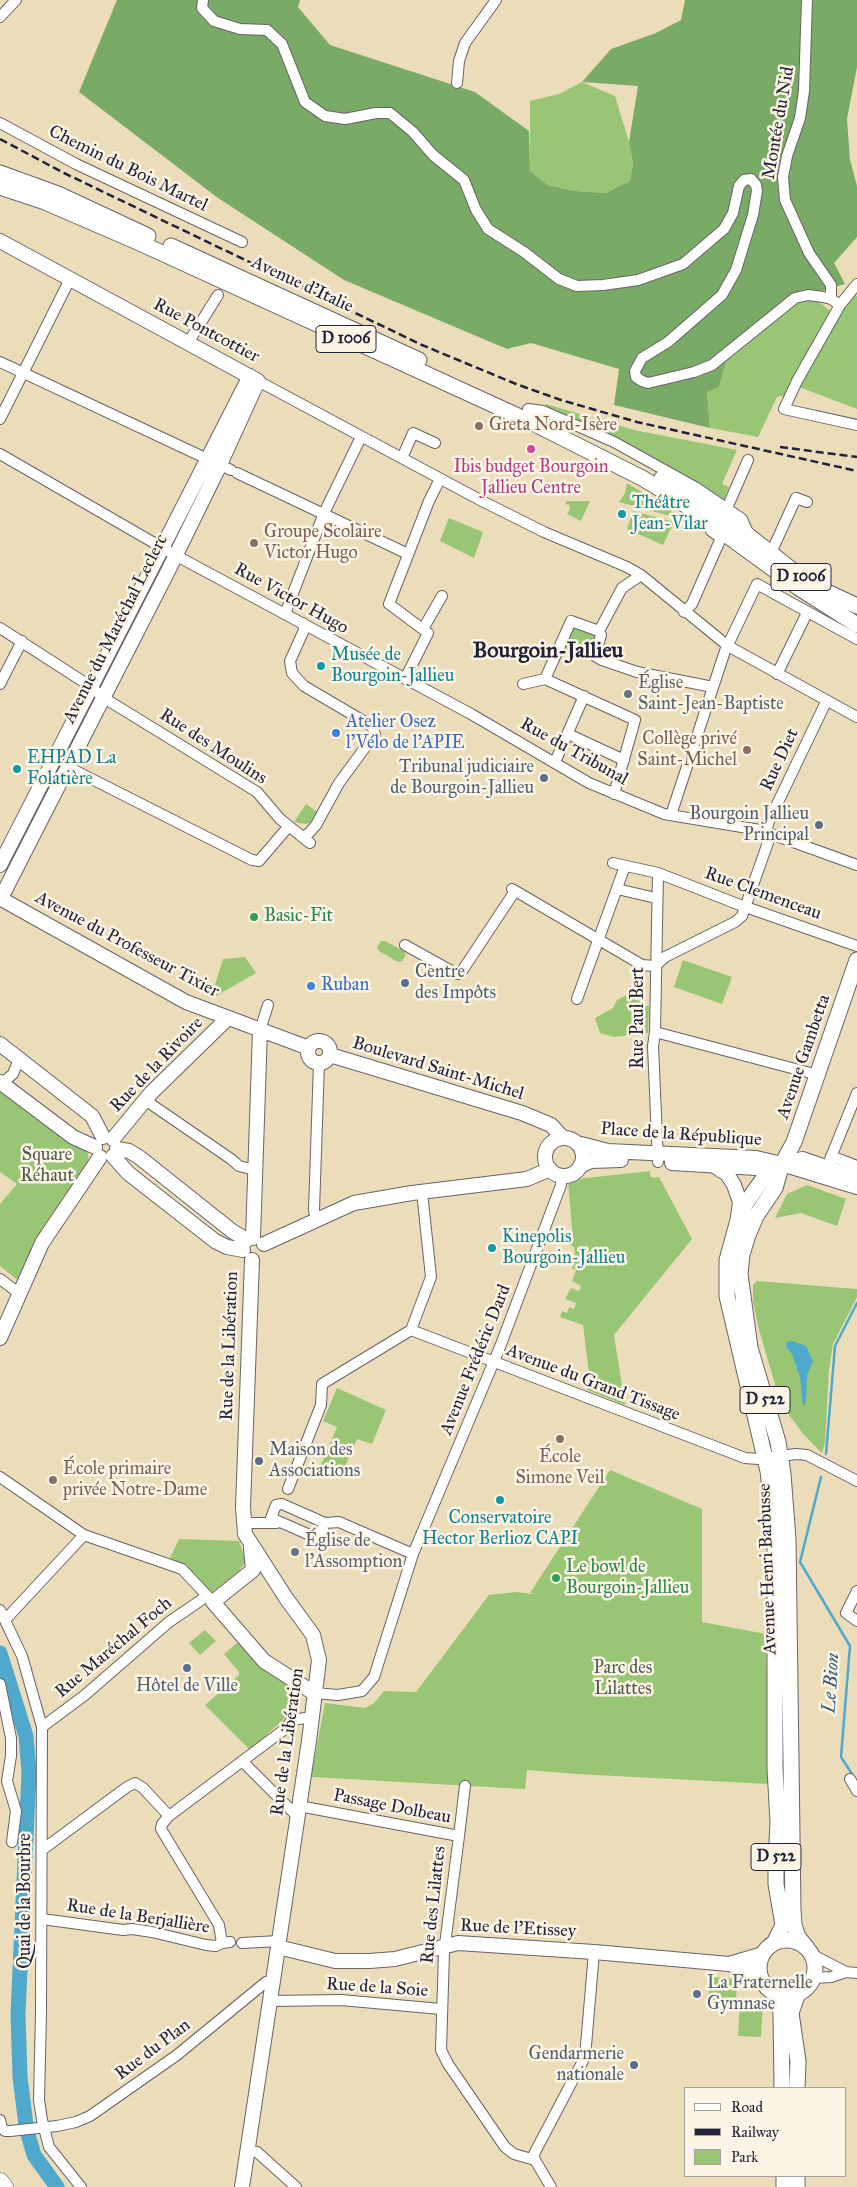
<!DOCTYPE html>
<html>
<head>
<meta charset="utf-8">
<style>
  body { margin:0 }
  #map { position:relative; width:857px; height:2187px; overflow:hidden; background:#ecddba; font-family:"IM FELL Great Primer",serif }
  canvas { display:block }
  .legend { position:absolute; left:684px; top:2087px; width:162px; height:90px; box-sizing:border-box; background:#fcf5e5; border:1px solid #a5a1a1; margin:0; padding:6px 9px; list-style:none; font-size:15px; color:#22223b }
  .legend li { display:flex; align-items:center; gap:10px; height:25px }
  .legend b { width:25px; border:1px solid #a5a1a1 }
</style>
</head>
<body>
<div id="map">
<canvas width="857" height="2187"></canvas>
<ul class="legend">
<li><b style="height:6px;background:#fff"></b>Road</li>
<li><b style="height:6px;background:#22223b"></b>Railway</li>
<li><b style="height:14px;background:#99c674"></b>Park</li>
</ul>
</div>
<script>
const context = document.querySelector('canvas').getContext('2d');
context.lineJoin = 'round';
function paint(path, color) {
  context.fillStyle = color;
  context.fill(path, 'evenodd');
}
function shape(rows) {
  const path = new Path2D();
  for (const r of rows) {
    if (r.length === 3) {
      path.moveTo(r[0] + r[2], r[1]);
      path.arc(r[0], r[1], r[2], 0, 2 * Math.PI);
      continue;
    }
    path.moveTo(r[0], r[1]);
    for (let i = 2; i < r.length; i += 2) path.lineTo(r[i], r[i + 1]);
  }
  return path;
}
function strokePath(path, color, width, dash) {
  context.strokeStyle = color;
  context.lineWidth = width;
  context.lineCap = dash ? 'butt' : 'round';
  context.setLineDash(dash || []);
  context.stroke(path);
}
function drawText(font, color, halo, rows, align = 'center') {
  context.font = font + ' "IM FELL Great Primer",serif';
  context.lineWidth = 5;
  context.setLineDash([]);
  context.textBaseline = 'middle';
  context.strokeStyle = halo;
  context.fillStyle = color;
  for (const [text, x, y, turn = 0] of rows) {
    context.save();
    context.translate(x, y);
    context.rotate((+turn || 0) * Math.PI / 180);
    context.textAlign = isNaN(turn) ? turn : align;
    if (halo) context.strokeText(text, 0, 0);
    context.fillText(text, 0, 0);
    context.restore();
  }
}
const green = shape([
  [582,82,615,96,629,142,633,163,630,182,606,193,575,191,548,185,530,171,530,101,559,94],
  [852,294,857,296,857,409,799,387],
  [807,297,817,300,830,311,786,395,777,397,758,437,710,428,707,391,719,387,726,362,793,304],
  [546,404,634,430,737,450,722,484,729,487,723,503,544,409],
  [627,483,660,503,678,516,677,518,619,502,625,493],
  [567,501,590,501,581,521,567,514,570,509,569,505,565,504],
  [633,511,674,522,663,545,627,529],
  [449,518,483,532,474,558,440,541],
  [577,627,595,636,588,652,581,656,561,648,570,630],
  [306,804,319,813,310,823,305,824,294,822],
  [381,941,385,941,404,951,406,955,402,961,398,962,379,951,377,947],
  [245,957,256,973,216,996,213,991,223,959],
  [683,960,732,977,722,1004,674,987],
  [625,996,645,1003,644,1006,649,1006,648,1033,614,1037,600,1033,595,1018,613,1008,617,1000],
  [0,1088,88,1153,89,1166,20,1282,0,1266,0,1204,17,1184,0,1172],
  [650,1171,650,1176,653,1178,659,1177,692,1239,614,1335,625,1405,587,1390,590,1381,583,1325,560,1317,562,1311,567,1313,569,1307,574,1309,576,1303,565,1299,571,1288,579,1291,581,1286,572,1281,576,1270,572,1268,575,1263,572,1262,575,1254,574,1247,570,1244,573,1242,568,1180],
  [807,1185,846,1199,837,1226,801,1213,775,1218,787,1194],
  [757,1281,857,1289,857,1297,833,1344,829,1370,825,1442,822,1453,804,1435,781,1404,759,1330,753,1302,753,1285],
  [337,1388,386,1410,372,1444,357,1439,341,1476,320,1467,337,1427,323,1421],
  [610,1470,702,1509,702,1622,766,1634,769,1784,576,1774,527,1770,525,1789,311,1777,325,1703,365,1708,374,1703,384,1691,416,1692,489,1595,516,1592,541,1595,530,1593],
  [179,1539,239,1541,246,1561,239,1571,211,1593,186,1566,170,1558],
  [205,1630,216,1641,200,1655,189,1643],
  [238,1642,254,1661,295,1691,285,1718,250,1750,205,1705,239,1675,239,1672,224,1654],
  [710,1977,737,1979,736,2002,708,2001],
  [740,2001,763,2002,761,2037,738,2036]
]);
const forest = shape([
  [117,0,300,0,298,7,330,45,475,92,529,131,530,171,548,185,575,191,606,193,630,181,633,163,629,142,638,86,582,82,611,49,656,33,681,20,685,0,857,0,857,67,847,119,850,160,857,186,857,237,834,263,845,284,827,289,793,304,726,362,719,387,707,392,710,428,614,405,619,369,531,343,507,349,344,280,218,198,79,92]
]);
const water = shape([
  [792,1341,806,1346,813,1361,807,1375,806,1403,803,1406,800,1377,792,1354,786,1347,787,1342]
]);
const stream = shape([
  [826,1454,835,1346,857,1303],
  [821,1477,800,1562,850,1646,841,1757,854,1777]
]);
const river = shape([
  [0,1653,26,1736,29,1772,18,2014,20,2077,26,2125],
  [27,2131,34,2155,57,2187]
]);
const street = shape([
  [203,0,202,8,214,21,240,29,267,30,282,44,305,102,325,116,345,119,376,113,390,113,413,132,433,155,464,180,476,210,488,229,524,252,559,279,577,286,603,285,638,280,683,264,724,229,733,213,739,186,744,180,751,179,756,185,757,191,753,215,736,270,722,295,668,342,642,358,635,371,636,377,642,381,648,383,694,372,712,365,795,298,808,295,823,297,831,299,840,305],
  [807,0,804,91,800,118,787,156,783,177,785,200,809,253,831,285,831,299],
  [0,17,16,0],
  [457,83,459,61,465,43,496,0],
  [0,123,76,164,242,242],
  [857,284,840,305,797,381,784,409,857,425],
  [188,343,218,295],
  [0,362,231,470],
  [258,381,482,501,544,532,627,567,641,575,728,646,857,717],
  [528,409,543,411,614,442,695,487,742,519,749,535],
  [0,419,70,279],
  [0,454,175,555,471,714,589,783,664,814,760,830,857,865],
  [402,458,413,433,435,443],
  [237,473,408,554],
  [727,508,748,460],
  [770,555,796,498,807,502],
  [684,612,692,604,721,538,711,531],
  [285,614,324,513,361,437],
  [0,628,90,686,104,698,257,792,280,819,310,843],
  [423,629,442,596],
  [599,631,571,621,545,679,635,720,614,794],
  [599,631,601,635,595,656,602,660,637,672,713,687],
  [599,631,622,588,641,575],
  [777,674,807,613],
  [405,679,428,633,389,604,429,501,440,479],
  [0,684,22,641],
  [523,684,545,679],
  [568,734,624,760],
  [555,762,584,696],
  [68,767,252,860,259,861,289,826],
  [671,815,725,651,757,584,857,639],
  [766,832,769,821,826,702],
  [302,837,309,833,316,825,339,783,375,734,372,726,304,686,292,673,290,661,304,630,303,623],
  [613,863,658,873,740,905,857,946],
  [658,873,655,1032,653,1046,658,1162],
  [512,889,642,965,655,966,665,957,735,922,742,916,771,834],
  [617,889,656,898],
  [405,945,457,974,460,974,515,891],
  [577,999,625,866],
  [260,1030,268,1005],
  [655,1032,818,1075],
  [2,1083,13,1074,19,1059],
  [145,1100,231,1159,239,1166,255,1170],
  [831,1156,857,1166],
  [827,1167,857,1093],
  [316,1220,314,1210,319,1063],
  [0,1279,20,1294],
  [411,1330,745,1458,758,1459,796,1454,807,1455,857,1481],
  [0,1477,84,1535,182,1569,213,1602],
  [288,1489,321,1405,322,1384,411,1330,431,1277,422,1192],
  [243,1523,277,1523],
  [325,1523,319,1539,271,1518,276,1505,282,1504,325,1523,339,1522,413,1554],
  [857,1591,846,1613,857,1621],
  [0,1610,22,1656,42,1727,41,2013,39,2100,42,2120,49,2147,81,2187],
  [5,1620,84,1535],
  [0,1684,11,1738,11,1756,7,1781,16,1811,12,1842],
  [314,1693,338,1695,362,1691,374,1677,413,1554,500,1347,561,1185,562,1175],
  [42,1727,85,1695,169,1622,207,1596],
  [242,1761,297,1816],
  [850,1779,857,1791],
  [299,1806,459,1836,465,1786],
  [459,1836,444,1952,441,2050,448,2064,505,2147,514,2154,535,2160],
  [42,1850,127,1787,135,1783,143,1788,169,1816],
  [42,1919,123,1930,132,1929,152,1932,206,1945,216,1946,222,1943,230,1942],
  [222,1943,219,1925,161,1829,162,1824,169,1816,285,1729,292,1720,312,1717],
  [242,1943,279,1941],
  [811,1954,846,1972,857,1973],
  [813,1978,831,1977,846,1972],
  [270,2001,341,2000,441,2009],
  [0,2120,2,2128,5,2131,10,2131,57,2126,76,2122,90,2116,177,2055,266,1982,272,1983],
  [247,2151,257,2152,296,2187],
  [551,2187,535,2160,534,2154,585,2057,594,1952]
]);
const secondary = shape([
  [0,241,258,381,217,471,168,571,4,892],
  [0,865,250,376],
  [5,901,186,1002,309,1048],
  [319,1052,11],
  [0,1044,92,1116,103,1137],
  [330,1055,522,1113,551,1125,563,1138],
  [0,1082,73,1137,95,1147],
  [564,1157,19],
  [113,1139,151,1093,228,1018],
  [577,1143,608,1151,756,1158,782,1164,857,1187],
  [117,1149,129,1151,139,1157,232,1231,247,1240],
  [113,1156,128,1173,215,1241,227,1247,243,1250],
  [672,1163,756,1168,803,1159,854,1177],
  [580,1166,591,1161,621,1160],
  [716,1167,727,1174,734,1185,740,1202,738,1217],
  [253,1238,260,1030],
  [264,1244,354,1203,412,1193,527,1179,550,1169],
  [0,1338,42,1243,100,1157],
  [251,1548,253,1570,213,1602,264,1661,314,1693],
  [278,1947,335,1961,369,1961,395,1959,458,1943,594,1952,729,1964,760,1975],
  [729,1964,763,1954],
  [242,2187,309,1741,319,1660,313,1635,286,1598,245,1534,243,1507,252,1260]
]);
const primary = shape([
  [0,173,58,194,148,236],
  [0,187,45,202,140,243,531,422,642,478,677,499,799,588,857,625],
  [171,246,419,360],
  [662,478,731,522,797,574,825,591,857,606],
  [787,1968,28],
  [774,1943,783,1925,776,1884,776,1863,778,1822,775,1768,775,1531,768,1471,727,1296,727,1260,738,1220,746,1203,763,1179,782,1164],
  [807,1948,798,1937,794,1925,793,1909,788,1539,783,1474,778,1442,750,1348,740,1274,742,1254,748,1235,756,1216,775,1188,782,1164,794,1142,857,960],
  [776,1993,781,2013,782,2088],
  [797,2088,798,2061,791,2013,798,1993],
  [784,2176,784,2187],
  [797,2176,797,2187]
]);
const highway = shape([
  [0,2182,4,2187]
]);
const rail = shape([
  [0,139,64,173,422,345,516,384,561,400,637,422,857,471],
  [780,447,857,457]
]);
const markers = [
  [479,426,5,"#8d6e63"],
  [531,449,5,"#d1479c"],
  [622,514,5,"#0f9aa8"],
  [254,543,5,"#8d6e63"],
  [321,666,5,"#0f9aa8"],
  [628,694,5,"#6b7280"],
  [336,733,5,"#3f7fe0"],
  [747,750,5,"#8d6e63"],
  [17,769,5,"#0f9aa8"],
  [544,778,5,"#5c6f8a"],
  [819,825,5,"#5c6f8a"],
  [254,917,5,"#2e9e5b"],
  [405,983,5,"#5c6f8a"],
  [311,986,5,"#3f7fe0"],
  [492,1248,5,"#0f9aa8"],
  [560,1439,5,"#8d6e63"],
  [259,1461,5,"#5c6f8a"],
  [53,1480,5,"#8d6e63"],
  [500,1500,5,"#0f9aa8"],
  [295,1552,5,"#6b7280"],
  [556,1578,5,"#2e9e5b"],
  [187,1668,5,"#5c6f8a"],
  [697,1994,5,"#5c6f8a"],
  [634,2065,5,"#5c6f8a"]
];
const shields = [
  [346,339,60],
  [801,577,60],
  [765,1400,50],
  [776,1857,50]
];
const shieldNames = [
  ["D 1006",346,339],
  ["D 1006",801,577],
  ["D 522",765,1400],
  ["D 522",776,1857]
];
const streetNames = [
  ["Montée du Nid",779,123,-80],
  ["Chemin du Bois Martel",128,169,26],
  ["Avenue d'Italie",302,285,25],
  ["Rue Pontcottier",206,331,28],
  ["Rue Victor Hugo",291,599,29],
  ["Avenue du Maréchal Leclerc",116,629,-63],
  ["Rue des Moulins",213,747,33],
  ["Rue du Tribunal",574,752,29],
  ["Rue Diet",780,760,-65],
  ["Rue Clemenceau",763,894,20],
  ["Avenue du Professeur Tixier",127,945,28],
  ["Rue Paul Bert",639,1018,-90],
  ["Avenue Gambetta",804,1057,-71],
  ["Rue de la Rivoire",157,1065,-46],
  ["Boulevard Saint-Michel",438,1069,17],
  ["Place de la République",681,1135,4],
  ["Rue de la Libération",230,1346,-88],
  ["Avenue Frédéric Dard",476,1360,-68],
  ["Avenue du Grand Tissage",593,1383,21],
  ["Avenue Henri Barbusse",768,1569,-92],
  ["Rue Maréchal Foch",114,1648,-40],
  ["Rue de la Libération",288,1742,-82],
  ["Passage Dolbeau",392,1807,11],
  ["Quai de la Bourbre",26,1901,-90],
  ["Rue des Lilattes",434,1905,-84],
  ["Rue de la Berjallière",138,1917,9],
  ["Rue de l'Etissey",518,1929,3],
  ["Rue de la Soie",377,1988,4],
  ["Rue du Plan",153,2050,-37]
];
const educationNames = [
  ["Greta Nord-Isère",489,426],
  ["Groupe Scolaire",264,533],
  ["Victor Hugo",264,554],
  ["Collège privé",737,740,"right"],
  ["Saint-Michel",737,761,"right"],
  ["École",560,1458,"center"],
  ["Simone Veil",560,1479,"center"],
  ["École primaire",63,1470],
  ["privée Notre-Dame",63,1491]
];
const hotelNames = [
  ["Ibis budget Bourgoin",531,468],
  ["Jallieu Centre",531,489]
];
const cultureNames = [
  ["Théâtre",632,504],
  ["Jean-Vilar",632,525],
  ["Musée de",331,656],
  ["Bourgoin-Jallieu",331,677],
  ["EHPAD La",27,759],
  ["Folatière",27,780],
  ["Kinepolis",502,1238],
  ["Bourgoin-Jallieu",502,1259],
  ["Conservatoire",500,1519,"center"],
  ["Hector Berlioz CAPI",500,1540,"center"]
];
const worshipNames = [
  ["Église",638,684],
  ["Saint-Jean-Baptiste",638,705],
  ["Église de",305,1542],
  ["l'Assomption",305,1563]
];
const shopNames = [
  ["Atelier Osez",346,723],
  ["l'Vélo de l'APIE",346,744],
  ["Ruban",321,986]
];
const serviceNames = [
  ["Tribunal judiciaire",534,768],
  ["de Bourgoin-Jallieu",534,789],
  ["Bourgoin Jallieu",809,815],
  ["Principal",809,836],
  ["Centre",415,973,"left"],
  ["des Impôts",415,994,"left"],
  ["Maison des",269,1451,"left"],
  ["Associations",269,1472,"left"],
  ["Hôtel de Ville",187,1687,"center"],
  ["La Fraternelle",707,1984,"left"],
  ["Gymnase",707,2005,"left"],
  ["Gendarmerie",624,2055],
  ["nationale",624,2076]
];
const leisureNames = [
  ["Basic-Fit",264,917],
  ["Le bowl de",566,1568],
  ["Bourgoin-Jallieu",566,1589]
];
const parkNames = [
  ["Square",47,1156],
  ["Réhaut",47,1177],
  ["Parc des",623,1669],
  ["Lilattes",623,1690]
];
const waterNames = [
  ["Le Bion",832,1683,-86]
];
const districtNames = [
  ["Bourgoin-Jallieu",548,652]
];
paint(green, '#99c674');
paint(forest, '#7aab66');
paint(water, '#4ea9cc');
strokePath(stream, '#4ea9cc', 2.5);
strokePath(river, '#4ea9cc', 15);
strokePath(street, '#696367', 12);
strokePath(secondary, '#696367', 16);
strokePath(primary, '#696367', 17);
strokePath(highway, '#696367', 19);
strokePath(street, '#fff', 10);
strokePath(secondary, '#fff', 14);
strokePath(primary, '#fff', 15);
strokePath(highway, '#fff', 18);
strokePath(rail, '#22223b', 2.5, [8, 4]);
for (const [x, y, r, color] of markers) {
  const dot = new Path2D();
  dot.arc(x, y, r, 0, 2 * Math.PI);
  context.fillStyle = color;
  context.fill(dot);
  strokePath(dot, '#fcf5e5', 2);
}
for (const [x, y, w] of shields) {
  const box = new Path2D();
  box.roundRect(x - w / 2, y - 13.5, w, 27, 4);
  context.fillStyle = '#fcf5e5';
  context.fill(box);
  strokePath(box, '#22223b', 1);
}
drawText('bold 16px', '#22223b', null, shieldNames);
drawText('18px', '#22223b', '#fcf5e5', streetNames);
drawText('18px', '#785e54', '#fcf5e5', educationNames, 'left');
drawText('18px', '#b23c85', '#fcf5e5', hotelNames);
drawText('18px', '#0d838f', '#fcf5e5', cultureNames, 'left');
drawText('18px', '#5b616d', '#fcf5e5', worshipNames, 'left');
drawText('18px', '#366cbe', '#fcf5e5', shopNames, 'left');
drawText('18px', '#4e5e75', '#fcf5e5', serviceNames, 'right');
drawText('18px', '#27864d', '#fcf5e5', leisureNames, 'left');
drawText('18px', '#4c5b4f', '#fcf5e5', parkNames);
drawText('italic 19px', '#345875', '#fcf5e5', waterNames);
drawText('bold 22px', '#22223b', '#fcf5e5', districtNames);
</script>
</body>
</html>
